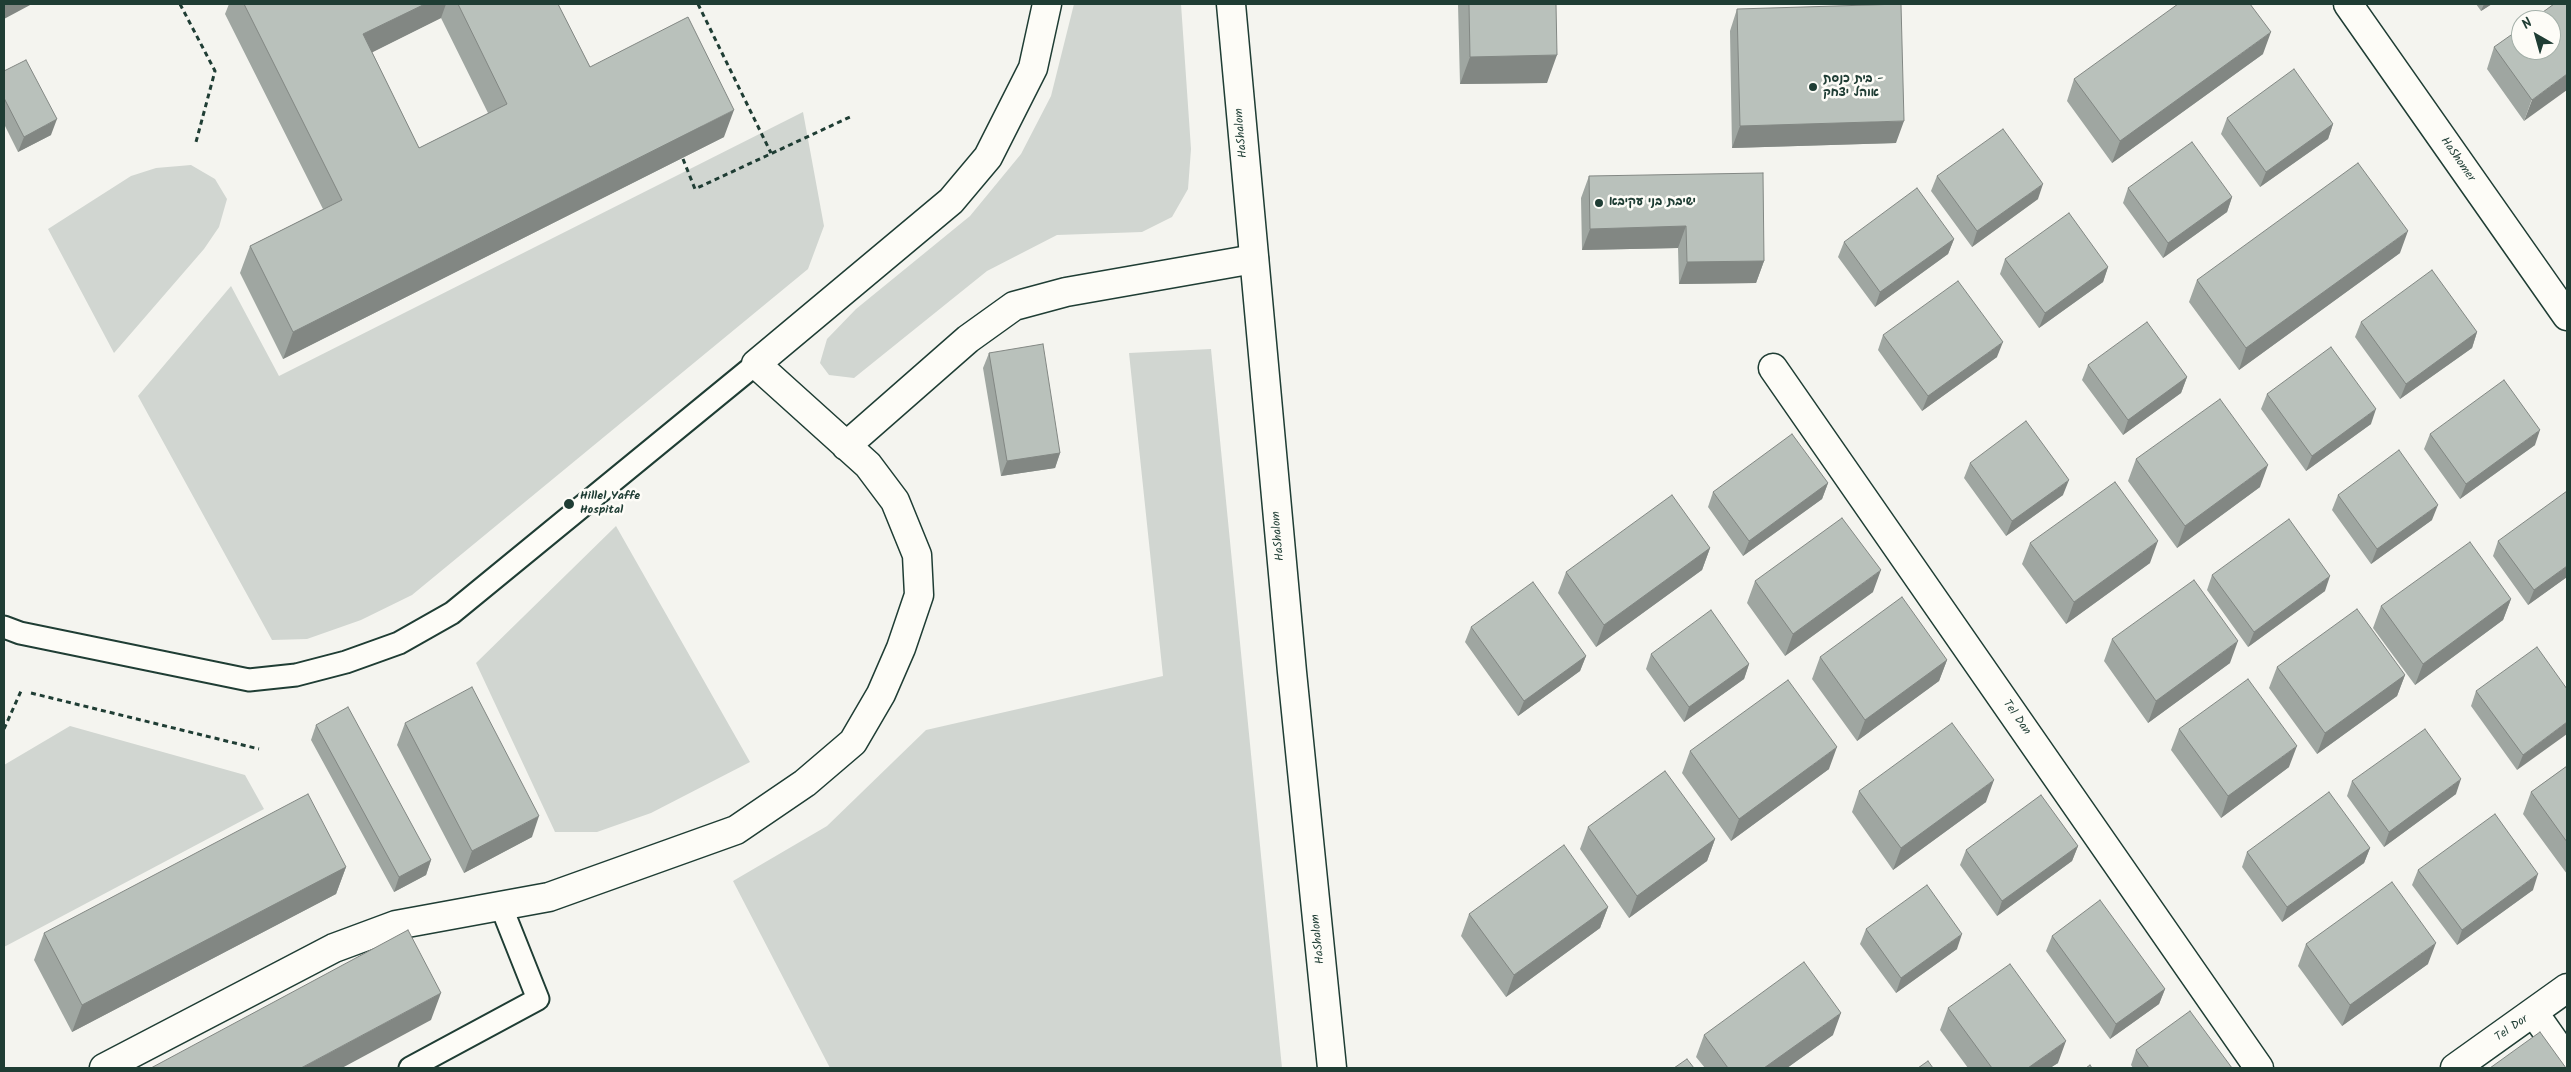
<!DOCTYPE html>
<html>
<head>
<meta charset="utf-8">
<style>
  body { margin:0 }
  #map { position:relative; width:2571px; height:1072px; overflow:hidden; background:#f4f4ef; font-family:Kalam,sans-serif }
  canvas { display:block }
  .frame { position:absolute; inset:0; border:5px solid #1f3d34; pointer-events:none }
  .north { position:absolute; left:2511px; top:10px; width:50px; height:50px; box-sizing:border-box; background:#fdfcf7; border:1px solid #a4b0a9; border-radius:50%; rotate:322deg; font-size:14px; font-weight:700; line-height:20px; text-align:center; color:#1f3d34 }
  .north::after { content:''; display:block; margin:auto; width:18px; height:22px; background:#1f3d34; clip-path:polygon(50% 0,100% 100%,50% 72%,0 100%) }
</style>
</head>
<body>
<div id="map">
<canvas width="2571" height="1072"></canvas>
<div class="frame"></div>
<div class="north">N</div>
</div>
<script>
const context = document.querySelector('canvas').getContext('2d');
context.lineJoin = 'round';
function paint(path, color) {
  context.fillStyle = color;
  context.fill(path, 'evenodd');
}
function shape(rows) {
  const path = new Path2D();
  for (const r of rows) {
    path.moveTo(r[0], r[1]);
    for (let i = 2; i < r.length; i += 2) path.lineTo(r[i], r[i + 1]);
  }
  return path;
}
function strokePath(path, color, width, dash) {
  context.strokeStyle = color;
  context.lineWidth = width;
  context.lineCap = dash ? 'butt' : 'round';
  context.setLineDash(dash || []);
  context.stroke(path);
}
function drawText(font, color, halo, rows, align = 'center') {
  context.font = font + ' Kalam,"Playpen Sans Hebrew",sans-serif';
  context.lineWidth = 5;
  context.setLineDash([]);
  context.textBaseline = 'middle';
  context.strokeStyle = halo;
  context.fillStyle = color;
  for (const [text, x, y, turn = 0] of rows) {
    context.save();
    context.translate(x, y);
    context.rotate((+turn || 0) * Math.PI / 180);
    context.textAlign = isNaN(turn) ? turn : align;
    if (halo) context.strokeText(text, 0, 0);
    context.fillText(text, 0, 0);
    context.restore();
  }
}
const green = shape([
  [1074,4,1181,4,1191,149,1188,189,1172,217,1142,232,1057,235,987,271,854,378,829,375,820,363,827,339,856,309,970,216,1021,154,1051,96],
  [803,112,824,226,808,269,412,595,361,620,307,639,272,640,138,396,231,286,279,376],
  [191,165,215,179,227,199,219,227,204,249,114,353,48,229,131,176,156,168],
  [1211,349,1282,1068,830,1068,733,881,827,826,926,730,1163,676,1129,353],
  [616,526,750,762,651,813,597,832,555,832,476,663],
  [70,726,245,775,264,809,4,947,4,765]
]);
const path = shape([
  [180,4,215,71,196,142],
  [698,4,771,153],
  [683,159,695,189,850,117],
  [31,693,259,749],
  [4,729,21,691]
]);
const lane = shape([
  [4,627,20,633,249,680,296,675,346,662,399,643,452,613,756,364],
  [410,1068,538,999,501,906]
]);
const street = shape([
  [2348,4,2567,316],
  [1773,368,2259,1068],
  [846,446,968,339,1014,306,1066,292,1254,259],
  [2534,1013,2567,1060],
  [104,1068,334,948,396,925,549,897,736,830,805,783,853,742,881,694,901,648,919,595,917,555,895,501,868,465,756,364,951,201,988,157,1033,68,1047,4],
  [2455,1068,2567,988]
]);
const secondary = shape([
  [1231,4,1292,672,1332,1068]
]);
const wall = shape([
  [229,4,558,4,590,67,724,137,283,359,240,273,250,246,323,209,225,14],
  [441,18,488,113,419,148,372,52],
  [1458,4,1556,4,1547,83,1460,84],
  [2476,4,2492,4,2481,11],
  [2567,4,2524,121,2487,69,2494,47],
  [1737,9,1896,143,1732,148,1730,31],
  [2263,54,2112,163,2067,101,2074,79],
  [4,71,51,135,18,152,4,124],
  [2227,118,2333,124,2328,139,2260,187,2221,134],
  [1589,176,1764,261,1756,283,1679,284,1678,248,1582,250,1581,198],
  [1937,176,2038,199,1972,247,1931,191],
  [2128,188,2232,197,2227,212,2163,258,2123,203],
  [1954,239,1948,254,1875,307,1838,257,1844,242],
  [2400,253,2239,370,2189,302,2197,280],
  [2005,259,2108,267,2103,282,2039,328,2000,274],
  [2361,322,2477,332,2472,348,2400,399,2355,337],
  [1883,335,1997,357,1922,411,1878,350],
  [989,353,1060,453,1055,468,1001,476,983,368],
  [2088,365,2187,377,2181,393,2123,435,2082,380],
  [2267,394,2371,424,2306,471,2261,409],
  [2430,434,2535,445,2460,499,2424,449],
  [2136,459,2260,487,2177,548,2128,481],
  [1970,463,2063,495,2006,536,1964,478],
  [1828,483,1822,499,1743,556,1708,507,1713,492],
  [2338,495,2432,520,2371,564,2332,510],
  [2498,541,2567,577,2528,605,2493,556],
  [2030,543,2150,563,2066,624,2022,564],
  [1710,548,1702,570,1596,647,1558,593,1566,572],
  [2212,575,2325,591,2248,647,2207,590],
  [1755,581,1873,592,1785,656,1747,603],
  [2511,599,2503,620,2415,685,2373,628,2381,606],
  [1471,627,1586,656,1580,671,1518,716,1465,642],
  [2112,639,2230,663,2148,723,2104,661],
  [1651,654,1749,664,1744,679,1684,722,1646,669],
  [1820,657,1947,660,1939,681,1857,741,1812,679],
  [2277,667,2405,675,2397,696,2317,754,2269,688],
  [2567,689,2517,770,2471,706,2476,691],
  [405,723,532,837,464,873,397,745],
  [316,725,431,860,426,875,394,892,311,740],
  [2179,729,2289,767,2221,818,2171,750],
  [1690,751,1829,769,1731,841,1682,773],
  [2567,766,2567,874,2523,814,2531,792],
  [2352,781,2456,794,2384,847,2347,796],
  [1859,791,1986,802,1893,870,1852,812],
  [1588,827,1715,839,1707,861,1629,918,1580,849],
  [2078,846,2072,861,1997,916,1960,865,1966,850],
  [2370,848,2364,863,2282,922,2242,867,2247,852],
  [346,867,336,894,72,1032,34,960,44,933],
  [2418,870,2533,890,2457,945,2412,885],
  [1608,907,1600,928,1506,997,1461,936,1469,914],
  [1866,929,1957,949,1896,993,1860,944],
  [2052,936,2165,989,2159,1004,2110,1039,2046,951],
  [2306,944,2428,964,2342,1026,2298,966],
  [1948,1008,2058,1063,2050,1068,1968,1068,1940,1030],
  [1704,1035,1833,1035,1787,1068,1705,1068,1696,1057],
  [2136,1050,2232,1068,2133,1068,2131,1065]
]);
const shadedWall = shape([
  [4,4,32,4,4,19],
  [425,4,446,4,441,18,353,62,363,34],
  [2484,4,2492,4,2481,11],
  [2271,32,2263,54,2112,163,2120,141],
  [1557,55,1547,83,1460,84,1470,57],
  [2567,74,2567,90,2524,121,2532,100],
  [734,110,724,137,283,359,293,332],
  [57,119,51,135,18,152,24,137],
  [1904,121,1896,143,1732,148,1740,126],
  [2333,124,2328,139,2260,187,2266,172],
  [2043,184,2038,199,1972,247,1977,231],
  [2232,197,2227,212,2163,258,2168,243],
  [1686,226,1678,248,1582,250,1590,229],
  [2408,231,2400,253,2239,370,2246,348],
  [1954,239,1948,254,1875,307,1880,292],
  [1764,261,1756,283,1679,284,1687,262],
  [2108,267,2103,282,2039,328,2045,313],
  [2477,332,2472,348,2400,399,2406,384],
  [2003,342,1997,357,1922,411,1928,396],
  [2187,377,2181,393,2123,435,2128,420],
  [2376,409,2371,424,2306,471,2312,456],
  [2540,430,2535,445,2460,499,2466,484],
  [1060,453,1055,468,1001,476,1007,461],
  [2268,465,2260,487,2177,548,2185,526],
  [2069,480,2063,495,2006,536,2012,521],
  [1828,483,1822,499,1743,556,1749,541],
  [2438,505,2432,520,2371,564,2377,549],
  [2158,541,2150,563,2066,624,2074,602],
  [1710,548,1702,570,1596,647,1604,625],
  [2567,566,2567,577,2528,605,2534,590],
  [1881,570,1873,592,1785,656,1793,634],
  [2330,576,2325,591,2248,647,2254,632],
  [2511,599,2503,620,2415,685,2423,664],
  [2238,641,2230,663,2148,723,2156,701],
  [1586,656,1580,671,1518,716,1524,701],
  [1947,660,1939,681,1857,741,1865,720],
  [1749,664,1744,679,1684,722,1689,707],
  [2405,675,2397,696,2317,754,2325,733],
  [2567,722,2567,734,2517,770,2523,755],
  [2297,746,2289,767,2221,818,2228,796],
  [1837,747,1829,769,1731,841,1739,819],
  [2461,779,2456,794,2384,847,2389,832],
  [1994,780,1986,802,1893,870,1901,848],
  [539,816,532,837,464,873,472,851],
  [1715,839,1707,861,1629,918,1637,896],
  [2078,846,2072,861,1997,916,2002,901],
  [2370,848,2364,863,2282,922,2287,907],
  [431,860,426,875,394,892,399,877],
  [346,867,336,894,72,1032,82,1005],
  [2538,874,2533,890,2457,945,2462,930],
  [1608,907,1600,928,1506,997,1514,975],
  [1962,934,1957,949,1896,993,1901,978],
  [2436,943,2428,964,2342,1026,2350,1005],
  [2165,989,2159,1004,2110,1039,2116,1024],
  [441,993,431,1020,342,1068,301,1068],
  [1841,1013,1833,1035,1787,1068,1764,1068],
  [2066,1041,2058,1063,2050,1068,2028,1068]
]);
const building = shape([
  [244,4,425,4,363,34,419,148,507,104,458,4,558,4,590,67,688,17,734,110,293,332,250,246,342,200,244,4],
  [1469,4,1556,4,1557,55,1470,57,1469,4],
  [1901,4,1904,121,1740,126,1737,9,1901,4],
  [2178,4,2250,4,2271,32,2120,141,2074,79,2178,4],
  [2554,4,2567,4,2567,74,2532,100,2494,47,2521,28,2521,50,2551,50,2551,20,2532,20,2554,4],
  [26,60,57,119,24,137,4,98,4,71,26,60],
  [2294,69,2333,124,2266,172,2227,118,2294,69],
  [2003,129,2043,184,1977,231,1937,176,2003,129],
  [2192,142,2232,197,2168,243,2128,188,2192,142],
  [2358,163,2408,231,2246,348,2197,280,2358,163],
  [1763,173,1764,261,1687,262,1686,226,1590,229,1589,176,1763,173],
  [1917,188,1954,239,1880,292,1844,242,1917,188],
  [2069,213,2108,267,2045,313,2005,259,2069,213],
  [2432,270,2477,332,2406,384,2361,322,2432,270],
  [1958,281,2003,342,1928,396,1883,335,1958,281],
  [2147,322,2187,377,2128,420,2088,365,2147,322],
  [1043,344,1060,453,1007,461,989,353,1043,344],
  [2331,347,2376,409,2312,456,2267,394,2331,347],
  [2504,380,2540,430,2466,484,2430,434,2504,380],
  [2220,399,2268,465,2185,526,2136,459,2220,399],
  [2026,421,2069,480,2012,521,1970,463,2026,421],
  [1792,434,1828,483,1749,541,1713,492,1792,434],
  [2399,450,2438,505,2377,549,2338,495,2399,450],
  [2115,482,2158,541,2074,602,2030,543,2115,482],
  [2567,491,2567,566,2534,590,2498,541,2567,491],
  [1672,495,1710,548,1604,625,1566,572,1672,495],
  [1842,518,1881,570,1793,634,1755,581,1842,518],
  [2289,519,2330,576,2254,632,2212,575,2289,519],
  [2470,542,2511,599,2423,664,2381,606,2470,542],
  [2194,580,2238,641,2156,701,2112,639,2194,580],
  [1533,582,1586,656,1524,701,1471,627,1533,582],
  [1902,597,1947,660,1865,720,1820,657,1902,597],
  [2357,609,2405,675,2325,733,2277,667,2357,609],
  [1711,610,1749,664,1689,707,1651,654,1711,610],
  [2537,647,2567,689,2567,722,2523,755,2476,691,2537,647],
  [2248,679,2297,746,2228,796,2179,729,2248,679],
  [1788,680,1837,747,1739,819,1690,751,1788,680],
  [472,687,539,816,472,851,405,723,472,687],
  [348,707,431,860,399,877,316,725,348,707],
  [1952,723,1994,780,1901,848,1859,791,1952,723],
  [2425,729,2461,779,2389,832,2352,781,2425,729],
  [2567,766,2567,842,2531,792,2567,766],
  [1665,771,1715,839,1637,896,1588,827,1665,771],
  [2329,792,2370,848,2287,907,2247,852,2329,792],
  [308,794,346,867,82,1005,44,933,308,794],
  [2041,795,2078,846,2002,901,1966,850,2041,795],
  [2495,814,2538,874,2462,930,2418,870,2495,814],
  [1564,845,1608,907,1514,975,1469,914,1564,845],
  [2392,882,2436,943,2350,1005,2306,944,2392,882],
  [1927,885,1962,934,1901,978,1866,929,1927,885],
  [2100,900,2165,989,2116,1024,2052,936,2100,900],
  [408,930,441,993,301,1068,151,1068,408,930],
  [1804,962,1841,1013,1764,1068,1728,1068,1704,1035,1804,962],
  [2010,964,2066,1041,2028,1068,1992,1068,1948,1008,2010,964],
  [2190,1011,2232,1068,2149,1068,2136,1050,2190,1011],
  [2540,1032,2566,1068,2490,1068,2540,1032],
  [1687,1059,1694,1068,1674,1068,1687,1059],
  [1928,1061,1933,1068,1918,1068,1928,1061],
  [2090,1065,2092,1068,2086,1068,2090,1065]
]);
const markers = [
  [1813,87,5,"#1f3d34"],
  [1599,203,5,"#1f3d34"],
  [569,504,6,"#1f3d34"]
];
const poiNames = [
  ["בית כנסת -",1823,80],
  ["אוהל יצחק",1823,94],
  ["ישיבת בני עקיבא",1609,203],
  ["Hillel Yaffe",580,497],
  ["Hospital",580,511]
];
const streetNames = [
  ["HaShalom",1242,133,-95],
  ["HaShomer",2457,160,55],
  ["HaShalom",1279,536,-95],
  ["Tel Dan",2016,718,55],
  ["HaShalom",1319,939,-96],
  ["Tel Dor",2512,1029,-35]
];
paint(green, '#d1d6d1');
strokePath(lane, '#1f3d34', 25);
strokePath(street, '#1f3d34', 31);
strokePath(secondary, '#1f3d34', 31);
strokePath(path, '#1f3d34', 3, [5, 4]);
strokePath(lane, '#fdfcf7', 21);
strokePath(street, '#fdfcf7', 28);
strokePath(secondary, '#fdfcf7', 28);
paint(wall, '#9fa6a1');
paint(shadedWall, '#828783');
paint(building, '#b9c1bb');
strokePath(building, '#828783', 1);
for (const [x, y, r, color] of markers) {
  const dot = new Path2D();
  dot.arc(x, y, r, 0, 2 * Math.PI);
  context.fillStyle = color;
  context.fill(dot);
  strokePath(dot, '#fdfcf7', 2);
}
drawText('bold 12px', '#1f3d34', '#fdfcf7', poiNames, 'left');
drawText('12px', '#1f3d34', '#fdfcf7', streetNames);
</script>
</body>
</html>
